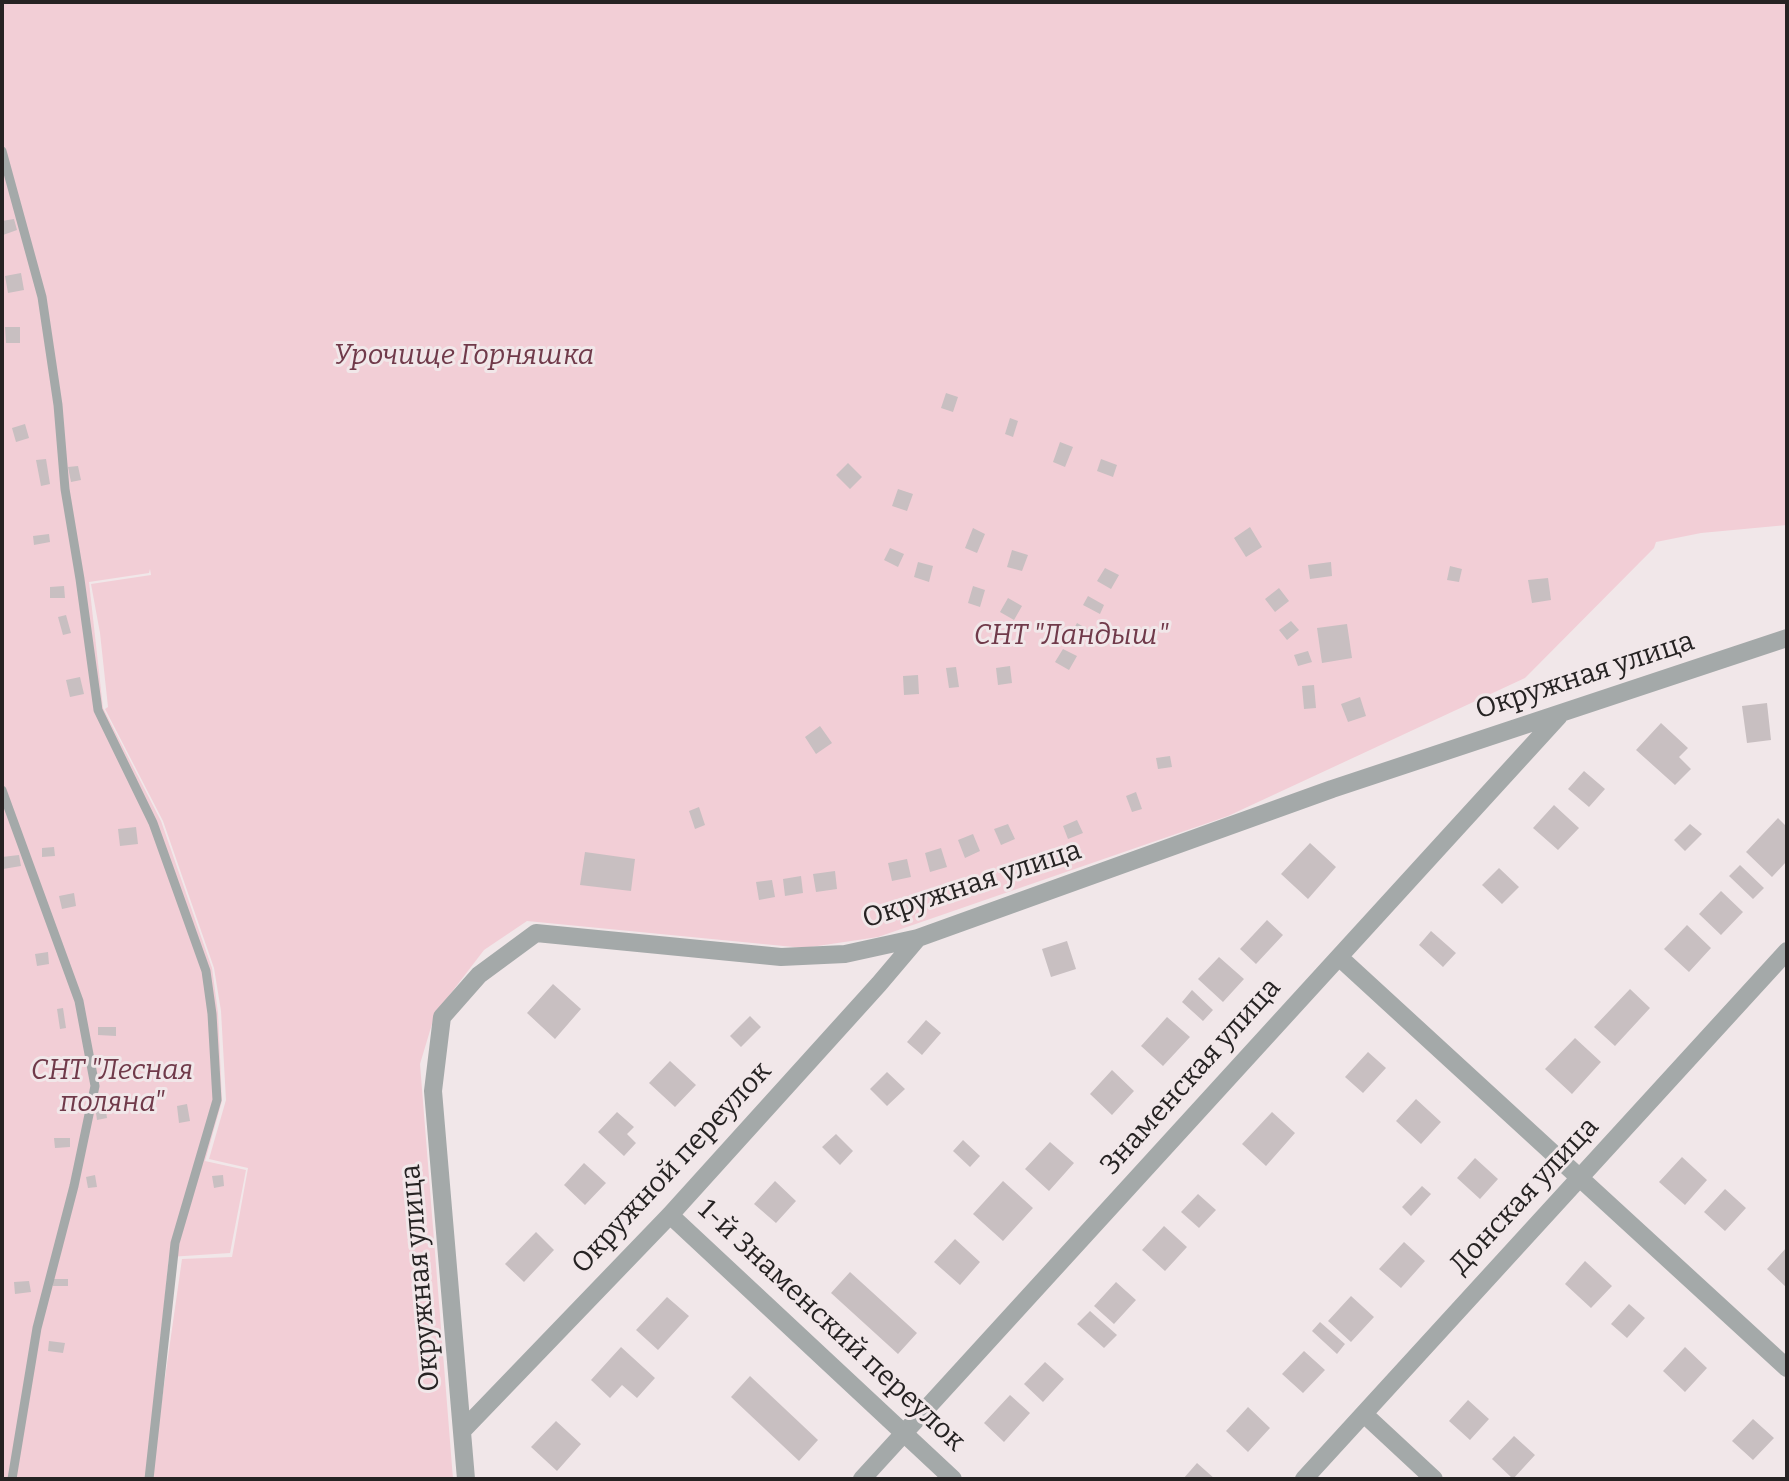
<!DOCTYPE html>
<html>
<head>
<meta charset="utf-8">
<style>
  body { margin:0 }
  #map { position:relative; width:1789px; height:1481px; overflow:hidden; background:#f1e7e9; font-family:Bitter,serif }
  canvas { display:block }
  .frame { position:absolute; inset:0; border:4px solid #262323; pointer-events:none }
</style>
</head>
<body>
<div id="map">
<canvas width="1789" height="1481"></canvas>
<div class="frame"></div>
</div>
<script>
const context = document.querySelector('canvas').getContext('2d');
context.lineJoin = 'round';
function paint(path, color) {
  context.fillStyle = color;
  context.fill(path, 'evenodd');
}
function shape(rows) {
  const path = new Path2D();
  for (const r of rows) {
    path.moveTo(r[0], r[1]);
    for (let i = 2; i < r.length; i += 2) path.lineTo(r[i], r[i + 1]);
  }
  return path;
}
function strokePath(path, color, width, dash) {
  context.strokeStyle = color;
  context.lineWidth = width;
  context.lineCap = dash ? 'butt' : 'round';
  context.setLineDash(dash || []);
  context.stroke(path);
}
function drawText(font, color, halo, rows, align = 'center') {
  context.font = font + ' Bitter,serif';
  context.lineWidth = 6;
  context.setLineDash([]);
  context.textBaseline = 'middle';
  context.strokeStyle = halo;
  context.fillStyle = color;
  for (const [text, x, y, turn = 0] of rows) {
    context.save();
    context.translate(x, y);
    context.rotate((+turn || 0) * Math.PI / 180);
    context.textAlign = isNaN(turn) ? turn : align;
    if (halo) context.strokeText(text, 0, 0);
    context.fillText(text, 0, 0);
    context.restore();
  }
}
const green = shape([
  [2,2,1787,2,1787,525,1701,533,1656,542,1654,548,1525,678,1228,816,878,937,804,948,527,921,484,950,435,1014,420,1064,453,1479,153,1479,157,1434,182,1259,232,1257,248,1168,209,1159,226,1100,221,1011,214,968,163,821,105,709,108,707,100,633,91,584,151,575,150,569,149,573,89,582,103,708,161,821,212,968,218,1013,222,1101,205,1161,246,1170,230,1253,169,1257,146,1479,2,1479]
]);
const building = shape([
  [14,219,17,230,3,235,2,221],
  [21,273,24,290,8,293,5,276],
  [5,327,20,327,20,343,6,343],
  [946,393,958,397,953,412,941,408],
  [1010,418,1018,421,1013,437,1005,434],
  [25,424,29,438,16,442,12,428],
  [1060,442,1073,447,1065,467,1053,462],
  [46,459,50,484,41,486,36,460],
  [1101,459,1117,465,1113,477,1097,471],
  [848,463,862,477,850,489,836,475],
  [78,466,81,480,71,482,68,467],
  [898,489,913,494,907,511,892,506],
  [1250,527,1262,547,1246,557,1234,538],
  [973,528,985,534,977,553,965,548],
  [49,534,50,542,34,545,33,536],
  [890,548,904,554,898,567,884,560],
  [1012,550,1028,555,1022,571,1007,567],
  [918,562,933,566,929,582,914,577],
  [1331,562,1332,576,1310,579,1308,565],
  [1450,566,1462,569,1459,582,1447,580],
  [1105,568,1119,575,1111,589,1097,581],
  [1548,578,1551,600,1532,603,1528,580],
  [64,586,65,598,50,598,50,587],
  [973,586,985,590,980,607,968,603],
  [1279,588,1289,601,1275,612,1265,599],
  [1088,596,1104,605,1100,614,1083,605],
  [1008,598,1022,606,1014,620,1000,612],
  [66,615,71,633,63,635,58,617],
  [1291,621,1299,630,1287,640,1279,630],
  [1077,623,1089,630,1082,643,1070,636],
  [1347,624,1352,658,1322,663,1317,628],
  [1063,649,1077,656,1069,670,1055,662],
  [1308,651,1312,662,1298,666,1294,655],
  [1010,666,1012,683,998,685,996,668],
  [956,667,959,687,949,688,946,668],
  [918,675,919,694,904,695,903,676],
  [80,677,84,694,70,697,66,680],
  [1314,685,1316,708,1304,709,1302,686],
  [1360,697,1366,716,1348,722,1341,704],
  [1767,703,1771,740,1747,743,1742,706],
  [1661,723,1688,748,1679,757,1691,769,1675,785,1636,750],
  [820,726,832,743,816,754,805,737],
  [1170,756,1172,767,1158,769,1156,758],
  [1584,771,1605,789,1589,807,1568,789],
  [1136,792,1142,809,1132,812,1126,796],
  [1554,805,1579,828,1558,850,1533,828],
  [699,807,705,825,695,829,689,811],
  [1778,818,1787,827,1787,861,1772,877,1746,852],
  [1077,820,1083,833,1068,839,1063,826],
  [1008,824,1015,839,1001,845,994,829],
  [1690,824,1702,834,1685,851,1674,840],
  [136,827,138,844,120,846,118,829],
  [973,834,980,851,965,858,958,840],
  [1310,843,1336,867,1308,899,1281,874],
  [54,847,55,856,42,857,42,848],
  [941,848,947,867,930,872,925,853],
  [585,852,635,859,631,891,580,885],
  [19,855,21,866,3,869,2,857],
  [907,859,911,877,892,881,888,863],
  [1740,865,1764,888,1753,899,1729,876],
  [1499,868,1519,887,1502,904,1482,885],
  [835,871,837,889,816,892,813,874],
  [801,876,803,893,785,896,783,879],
  [772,880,775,897,759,900,756,882],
  [1721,891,1743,912,1721,935,1699,914],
  [74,893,76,906,62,909,59,896],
  [1267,920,1283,935,1256,964,1240,949],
  [1687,925,1711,948,1689,972,1664,949],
  [1431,931,1456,953,1443,967,1419,945],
  [1067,941,1076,969,1051,977,1042,949],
  [48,952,49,964,37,966,35,954],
  [1219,957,1244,979,1223,1002,1198,979],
  [553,984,581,1009,555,1039,527,1013],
  [1630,989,1650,1008,1615,1046,1594,1027],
  [1192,990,1213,1010,1203,1021,1182,1002],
  [63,1008,66,1028,60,1029,57,1009],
  [750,1016,761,1027,741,1047,730,1036],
  [1167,1017,1190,1037,1163,1066,1141,1046],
  [926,1020,941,1033,922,1055,907,1042],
  [98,1027,116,1027,116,1036,98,1035],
  [1575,1038,1601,1062,1572,1094,1545,1069],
  [1368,1052,1386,1068,1363,1093,1345,1077],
  [670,1061,696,1085,675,1107,649,1083],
  [1112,1070,1134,1091,1112,1115,1090,1094],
  [887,1072,905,1089,887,1106,870,1089],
  [1416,1099,1441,1122,1421,1144,1396,1121],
  [105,1104,107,1118,97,1120,95,1106],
  [187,1104,190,1121,179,1123,177,1106],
  [617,1112,634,1127,627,1134,636,1143,624,1156,598,1132],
  [1272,1112,1295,1133,1266,1166,1242,1144],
  [836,1134,853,1151,840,1165,822,1147],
  [54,1138,70,1138,70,1147,55,1148],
  [963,1140,980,1156,970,1167,953,1151],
  [1050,1142,1074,1163,1049,1191,1025,1169],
  [1682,1157,1707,1180,1685,1205,1659,1182],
  [1475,1158,1498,1179,1480,1199,1457,1178],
  [584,1163,606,1183,585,1205,564,1185],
  [95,1175,97,1187,88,1188,86,1177],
  [223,1175,224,1186,214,1188,212,1176],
  [775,1181,796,1201,776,1223,754,1204],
  [1003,1181,1033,1208,1003,1241,973,1214],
  [1422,1186,1431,1194,1411,1216,1402,1207],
  [1725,1189,1746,1208,1725,1231,1704,1212],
  [1198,1194,1216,1210,1199,1228,1181,1212],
  [1164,1226,1187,1247,1165,1271,1142,1250],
  [536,1232,554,1250,524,1282,505,1264],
  [955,1239,980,1262,960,1285,934,1262],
  [1404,1242,1425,1261,1401,1288,1379,1269],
  [1787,1247,1787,1288,1767,1269],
  [1585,1261,1612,1286,1591,1308,1565,1284],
  [850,1272,917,1333,898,1354,831,1293],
  [53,1279,68,1279,68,1286,53,1286],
  [29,1281,31,1292,15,1294,14,1282],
  [1116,1282,1136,1300,1114,1324,1094,1306],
  [1351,1296,1374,1317,1351,1342,1328,1321],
  [667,1297,689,1316,658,1350,636,1330],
  [1629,1304,1645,1318,1627,1338,1611,1324],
  [1090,1311,1117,1335,1104,1348,1077,1324],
  [1320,1322,1345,1344,1337,1354,1312,1331],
  [49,1341,65,1343,63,1353,48,1351],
  [621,1347,655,1378,637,1398,622,1385,610,1398,591,1380],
  [1685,1347,1707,1368,1685,1392,1663,1371],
  [1304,1351,1325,1370,1303,1393,1282,1374],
  [1045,1362,1064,1379,1043,1402,1024,1384],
  [750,1376,818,1440,799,1461,731,1397],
  [1010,1395,1030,1413,1004,1442,984,1423],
  [1468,1400,1489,1419,1470,1440,1449,1421],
  [1248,1407,1270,1428,1248,1452,1226,1431],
  [1753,1419,1774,1438,1753,1460,1732,1441],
  [556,1421,581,1444,557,1471,531,1447],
  [1514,1436,1535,1455,1513,1479,1492,1459],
  [1197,1463,1215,1479,1183,1479]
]);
const service = shape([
  [2,151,42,297,58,405,65,489,80,579,98,710,153,823,206,971,212,1014,217,1100,175,1243,149,1479],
  [2,790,79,1001,95,1086,74,1186,37,1328,12,1479]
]);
const minor = shape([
  [1339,957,1787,1368],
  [670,1215,953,1479],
  [1364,1414,1434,1479],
  [462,1431,670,1215,879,984,918,938],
  [466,1479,433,1091,442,1017,479,975,536,933,781,957,845,954,918,938,1332,789,1787,638],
  [862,1479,1559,716],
  [1304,1479,1787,951]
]);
const parkNames = [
  ["Урочище Горняшка",464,356],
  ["СНТ \"Ландыш\"",1071,636],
  ["СНТ \"Лесная",112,1071],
  ["поляна\"",112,1103]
];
const streetNames = [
  ["Окружная улица",1585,676,-18],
  ["Окружная улица",972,885,-18],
  ["Знаменская улица",1191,1077,-48],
  ["Окружной переулок",672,1168,-47],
  ["Донская улица",1525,1196,-47],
  ["Окружная улица",421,1278,-95],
  ["1-й Знаменский переулок",831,1326,43]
];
paint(green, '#f2ced6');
paint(building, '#c8bfc1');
strokePath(service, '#a4a9a9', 9);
strokePath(minor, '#a4a9a9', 18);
drawText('italic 28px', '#703a4a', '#f1e7e9', parkNames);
drawText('28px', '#262323', '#f1e7e9', streetNames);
</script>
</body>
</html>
